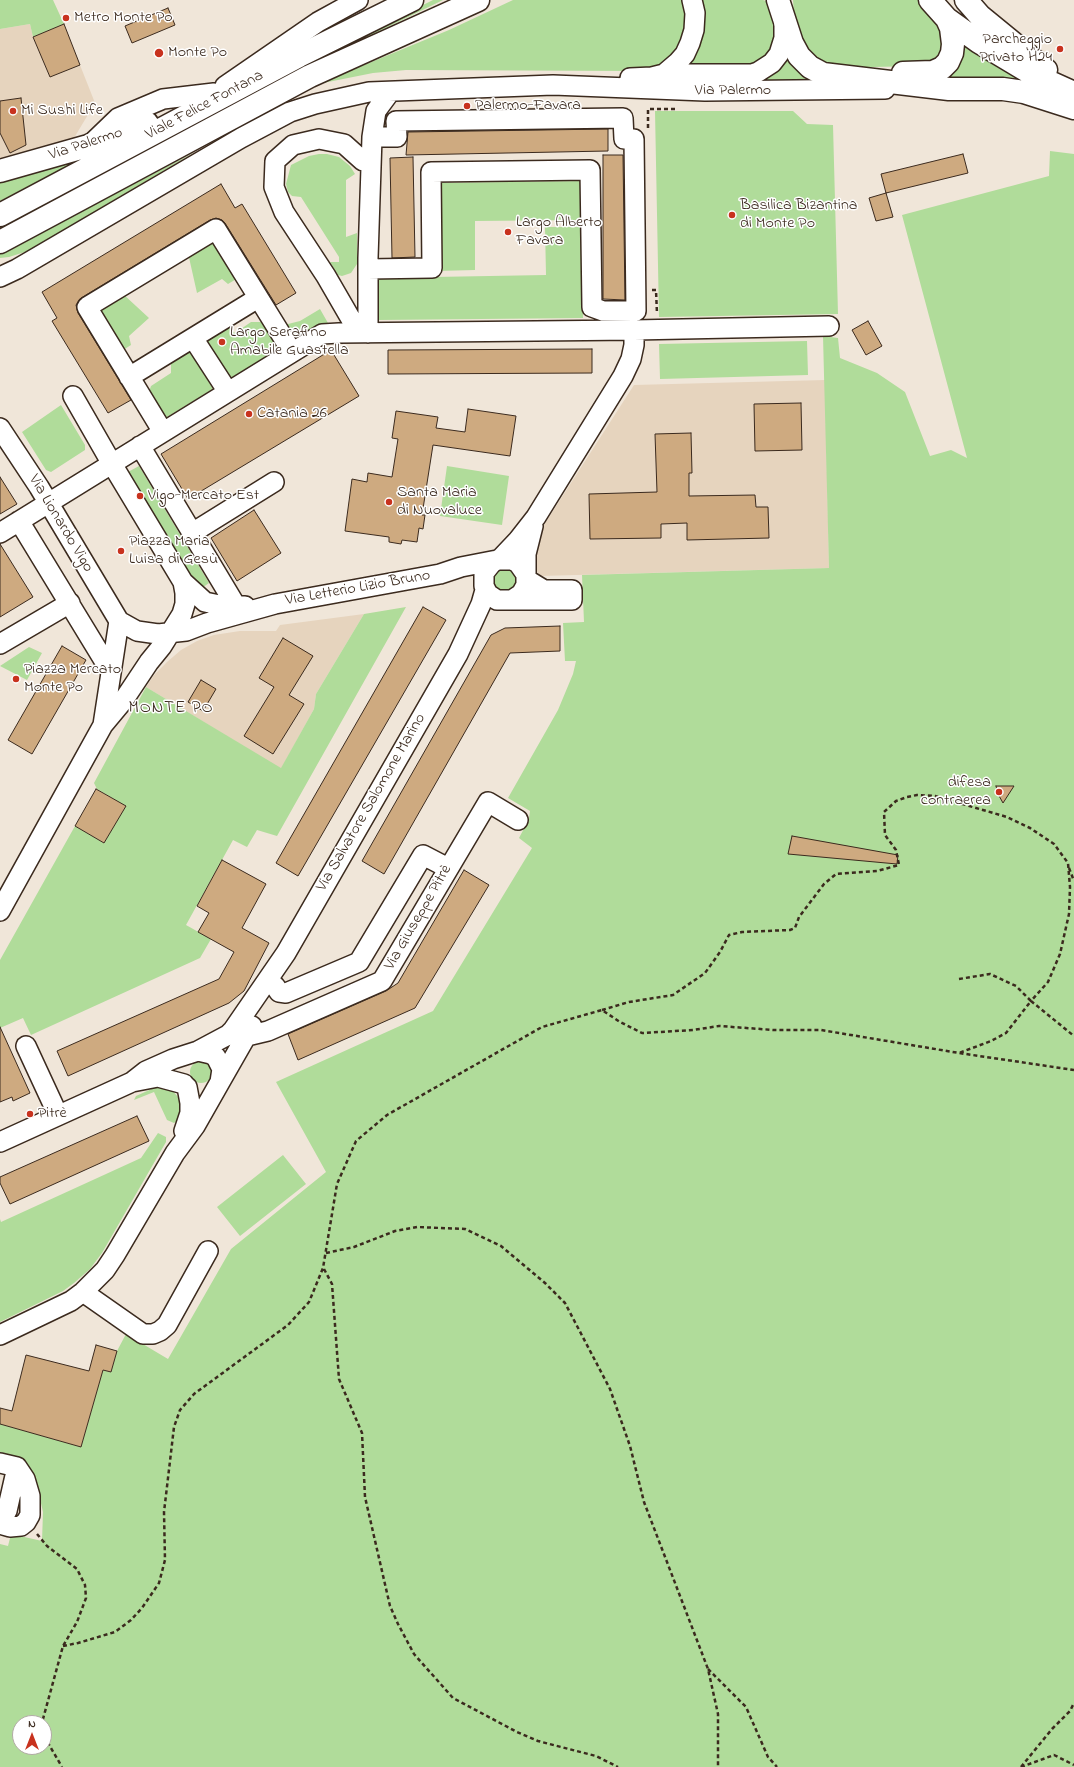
<!DOCTYPE html>
<html>
<head>
<meta charset="utf-8">
<style>
  body { margin:0 }
  #map { position:relative; width:1074px; height:1767px; overflow:hidden; background:#f0e6d9; font-family:"Indie Flower",sans-serif }
  canvas { display:block }
  .north { position:absolute; left:12px; top:1715px; width:40px; height:40px; box-sizing:border-box; background:#fff; border:1px solid #b1aaa5; border-radius:50%; rotate:0deg; font-size:11px; font-weight:700; line-height:16px; text-align:center; color:#3b2a1e }
  .north::after { content:''; display:block; margin:auto; width:14px; height:18px; background:#c8321e; clip-path:polygon(50% 0,100% 100%,50% 72%,0 100%) }
</style>
</head>
<body>
<div id="map">
<canvas width="1074" height="1767"></canvas>
<div class="north">N</div>
</div>
<script>
const context = document.querySelector('canvas').getContext('2d');
context.lineJoin = 'round';
function paint(path, color) {
  context.fillStyle = color;
  context.fill(path, 'evenodd');
}
function shape(rows) {
  const path = new Path2D();
  for (const r of rows) {
    if (r.length === 3) {
      path.moveTo(r[0] + r[2], r[1]);
      path.arc(r[0], r[1], r[2], 0, 2 * Math.PI);
      continue;
    }
    path.moveTo(r[0], r[1]);
    for (let i = 2; i < r.length; i += 2) path.lineTo(r[i], r[i + 1]);
  }
  return path;
}
function strokePath(path, color, width, dash) {
  context.strokeStyle = color;
  context.lineWidth = width;
  context.lineCap = dash ? 'butt' : 'round';
  context.setLineDash(dash || []);
  context.stroke(path);
}
function drawText(font, color, halo, rows, align = 'center') {
  context.font = font + ' "Indie Flower",sans-serif';
  context.lineWidth = 3;
  context.setLineDash([]);
  context.textBaseline = 'middle';
  context.strokeStyle = halo;
  context.fillStyle = color;
  for (const [text, x, y, turn = 0] of rows) {
    context.save();
    context.translate(x, y);
    context.rotate((+turn || 0) * Math.PI / 180);
    context.textAlign = isNaN(turn) ? turn : align;
    if (halo) context.strokeText(text, 0, 0);
    context.fillText(text, 0, 0);
    context.restore();
  }
}
const built = shape([
  [30,24,33,37,50,77,80,65,95,103,74,138,0,161,0,29],
  [825,380,829,568,540,576,536,570,534,558,542,528,634,385],
  [364,614,316,694,314,709,281,769,146,687,154,675,167,662,181,650,197,641,214,635,240,631,276,631,280,625]
]);
const green = shape([
  [0,0,53,0,64,24,33,37,30,24,0,29],
  [433,0,443,0,351,45,349,42],
  [513,0,685,0,684,41,667,65,638,71,406,70,373,73,318,84,449,30],
  [699,0,763,0,766,1,774,9,777,45,755,66,682,68],
  [793,0,920,0,941,25,943,58,919,66,827,68,813,60,795,30],
  [961,39,1026,80,1026,84,990,77,941,77],
  [785,55,826,80,754,80],
  [655,111,793,111,807,124,833,125,838,314,659,317],
  [1050,151,1074,154,1074,1767,0,1767,0,1544,8,1546,11,1534,42,1541,43,1512,38,1490,31,1470,18,1457,0,1452,0,1424,81,1447,103,1370,111,1372,117,1351,126,1334,168,1359,231,1249,326,1172,276,1082,433,1011,532,848,519,838,529,819,530,811,508,798,558,710,573,674,576,661,565,661,563,623,584,622,582,575,829,568,823,336,838,338,840,358,877,373,905,392,930,456,951,450,967,458,902,215,1049,176],
  [20,1723,44,1723,44,1747,20,1747],
  [195,152,28,251,9,257,0,258,0,241,10,249],
  [319,154,327,154,339,157,350,166,355,174,346,180,346,237,357,233,357,264,351,273,342,276,338,275,330,262,339,262,339,257,301,197,292,196,288,192,286,184,291,165,309,156],
  [89,155,0,201,0,180],
  [582,181,582,220,475,221,475,270,436,271,435,183],
  [545,227,582,227,583,318,378,320,377,278,546,275],
  [212,240,217,243,238,278,228,284,222,279,197,293,188,253],
  [123,294,149,318,129,336,131,345,120,352,96,307],
  [320,309,328,323,292,341,284,325,300,321],
  [251,322,261,322,268,326,281,348,229,379,206,341,228,327,235,333],
  [807,341,808,375,660,379,659,344],
  [190,351,213,389,162,420,148,395,151,386,171,373,171,362],
  [61,405,85,445,85,450,51,472,46,470,22,432],
  [139,466,209,583,199,590,128,472],
  [447,466,509,476,502,525,440,516],
  [506,564,520,577,513,592,494,591,490,575],
  [406,607,277,836,257,830,247,847,233,840,186,925,211,939,200,958,31,1035,23,1018,0,1028,0,960,75,826,104,843,125,806,97,789,94,783,146,687,281,768,314,709,316,694,364,614],
  [29,647,42,653,27,680,0,666],
  [201,1072,11],
  [156,1087,162,1087,172,1090,178,1097,181,1103,182,1113,177,1121,174,1123,167,1120,154,1092,134,1100,136,1096],
  [158,1133,166,1137,166,1142,102,1253,90,1269,74,1283,63,1291,0,1322,0,1219,1,1222,141,1158],
  [283,1155,306,1184,240,1236,217,1207]
]);
const building = shape([
  [168,8,175,25,132,43,125,26,168,8],
  [64,24,80,65,50,77,33,37,64,24],
  [21,98,26,145,10,153,0,133,0,101,21,98],
  [608,129,608,151,406,155,408,132,608,129],
  [963,154,968,173,886,193,881,174,963,154],
  [603,155,623,155,625,300,603,299,603,155],
  [413,157,415,257,392,258,390,158,413,157],
  [221,184,235,208,242,204,296,293,276,305,225,223,222,220,216,218,210,220,81,298,76,305,78,313,131,400,108,413,52,321,57,318,42,292,221,184],
  [886,193,893,217,876,221,869,198,886,193],
  [868,321,882,346,866,355,852,330,868,321],
  [592,349,592,373,388,374,388,350,592,349],
  [331,350,359,396,188,499,161,454,331,350],
  [801,403,802,450,755,451,754,404,801,403],
  [468,409,516,416,510,456,433,445,422,515,425,515,423,529,419,528,417,542,402,540,401,544,389,542,389,537,345,531,352,479,367,482,368,473,392,477,398,439,392,438,396,411,438,417,436,428,465,432,468,409],
  [691,433,692,473,689,473,689,496,755,495,756,507,768,507,769,538,687,540,687,523,661,524,661,538,590,539,589,494,657,492,655,434,691,433],
  [0,477,17,504,0,514,0,477],
  [254,510,281,553,237,581,211,538,254,510],
  [0,544,33,597,0,617,0,544],
  [423,607,446,620,298,876,276,863,423,607],
  [560,626,560,651,510,653,384,874,362,861,491,635,505,628,560,626],
  [283,638,313,656,289,695,304,704,273,754,244,736,274,687,259,678,283,638],
  [62,646,86,660,32,754,8,740,62,646],
  [201,680,216,689,203,711,188,702,201,680],
  [996,786,1014,786,1003,803,998,794,996,786],
  [96,789,126,806,104,843,75,826,96,789],
  [792,836,898,855,897,864,788,854,792,836],
  [222,860,266,884,242,928,269,943,244,991,229,1003,68,1076,57,1051,219,979,234,952,198,932,209,913,197,906,222,860],
  [464,870,489,885,415,1008,298,1060,288,1034,386,991,398,983,464,870],
  [0,1027,30,1093,13,1101,12,1097,0,1102,0,1027],
  [137,1116,149,1141,10,1204,0,1183,0,1177,137,1116],
  [96,1345,117,1351,111,1372,103,1370,81,1447,0,1424,0,1408,12,1411,26,1355,89,1371,96,1345]
]);
const path = shape([
  [648,128,648,109,677,109],
  [652,290,656,290,657,314],
  [1069,868,1074,881],
  [959,979,990,974,1016,986,1031,1001,1006,1033,991,1041,959,1053],
  [602,1010,629,1002,673,995,705,973,720,952,729,935,742,932,790,930,795,928,799,917,824,884,836,874,877,871,899,865,896,850,885,835,884,812,896,801,907,797,917,795,935,796,1007,817,1030,828,1054,844,1068,863,1070,887,1069,914,1060,954,1048,982,1031,1001,1074,1036],
  [326,1253,354,1247,395,1231,417,1227,465,1229,501,1246,545,1283,565,1303,610,1389,630,1446,644,1502,708,1669,718,1714,718,1767],
  [324,1269,332,1284,339,1379,362,1433,365,1497,390,1606,398,1624,414,1654,453,1698,517,1732,538,1741,596,1756,618,1767],
  [37,1534,47,1546,77,1569,85,1585,86,1598,77,1622,63,1646,43,1719,43,1723],
  [63,1646,78,1643,115,1632,131,1620,142,1608,159,1583,165,1560,164,1512,174,1427,180,1410,194,1394,288,1325,309,1302,323,1268,337,1184,356,1141,387,1115,542,1027,602,1010,620,1022,642,1033,693,1030,719,1026,774,1030,821,1030,959,1053,1074,1070],
  [708,1669,746,1707,768,1757,777,1767],
  [44,1736,62,1767],
  [1021,1767,1052,1729,1070,1711,1074,1703],
  [1021,1767,1054,1755,1074,1765]
]);
const minor = shape([
  [664,74,678,62,685,54,690,43,694,30,695,13,692,0],
  [630,78,652,77,664,74,752,74,758,72,772,63,779,54,784,38,784,23],
  [225,86,318,22,358,0],
  [92,143,118,118,163,99,214,93],
  [368,269,432,268,431,172,590,170,592,307,603,311,636,311,634,139,624,139,623,118,396,121,397,137,372,137],
  [0,277,17,269,241,138,290,112,315,104,369,92,553,85,705,91,885,89],
  [359,333,326,276,284,212,274,187,275,161,293,145,319,139,344,144,363,161],
  [368,333,368,258,372,137,376,111,390,92],
  [193,338,228,392],
  [129,377,258,298],
  [0,428,39,487,119,621,137,631,158,634,186,631,207,623,275,604,440,574,461,567,497,560],
  [163,432,87,307,216,229,292,352],
  [140,446,236,606],
  [19,521,111,672],
  [0,533,322,334,339,333,634,330,829,326],
  [192,533,274,482],
  [500,559,518,540,536,517,623,376,631,359,634,345,634,330],
  [525,573,518,563,512,560,497,560,492,563,484,573,484,586,488,594,497,600,512,600,521,594,526,585,526,554,533,526],
  [183,582,205,602,224,606,245,606],
  [512,600,572,600,572,590,544,590,526,579],
  [0,644,70,603],
  [103,725,119,621],
  [0,911,103,725,123,701,149,662,162,646,182,614,185,604,185,593,183,582,112,464,73,396],
  [275,986,279,992,286,993,359,962,423,855,448,868],
  [247,1036,268,1031,382,981,488,802,518,820],
  [26,1046,58,1115],
  [198,1051,228,1035,233,1030,286,953,458,654,481,604,485,590],
  [220,1082,252,1026],
  [184,1131,190,1113,190,1103,187,1087],
  [0,1142,132,1082,158,1077,184,1084],
  [83,1292,143,1334,153,1334,160,1331,167,1325,208,1251],
  [0,1335,71,1301,83,1292,105,1270,115,1255,175,1153,195,1126,220,1082,222,1069,216,1057,211,1054,198,1051,173,1059,146,1071,132,1082],
  [0,1463,17,1467],
  [0,1509,7,1511,17,1467],
  [0,1524,10,1527,21,1526,26,1522,30,1515,30,1496,25,1479,17,1467]
]);
const major = shape([
  [778,0,792,43,799,56,810,67,823,74,949,89,1003,89,1024,92,1074,108],
  [930,0,947,19,979,42,1034,75,1074,93],
  [966,0,980,16,1046,70],
  [903,73,933,72,942,68,948,62,952,53,953,44,951,28,947,19],
  [0,171,88,146,147,123],
  [0,215,299,56,412,0],
  [0,242,310,76,478,0]
]);
const markers = [
  [66,18,4,"#c8321e"],
  [1060,49,4,"#c8321e"],
  [159,53,5,"#c8321e"],
  [467,106,4,"#c8321e"],
  [13,111,4,"#c8321e"],
  [732,215,4,"#c8321e"],
  [508,232,4,"#c8321e"],
  [222,342,4,"#c8321e"],
  [249,414,4,"#c8321e"],
  [140,496,4,"#c8321e"],
  [389,502,4,"#c8321e"],
  [121,551,4,"#c8321e"],
  [16,679,4,"#c8321e"],
  [999,792,4,"#c8321e"],
  [30,1114,4,"#c8321e"]
];
const poiNames = [
  ["Metro Monte Po",74,18],
  ["Parcheggio",1052,40,"right"],
  ["Privato H24",1052,58,"right"],
  ["Monte Po",168,53],
  ["Palermo-Favara",475,106],
  ["Mi Sushi Life",21,111],
  ["Basilica Bizantina",740,206],
  ["di Monte Po",740,224],
  ["Largo Alberto",516,223],
  ["Favara",516,241],
  ["Largo Serafino",230,333],
  ["Amabile Guastella",230,351],
  ["Catania 26",257,414],
  ["Santa Maria",397,493],
  ["di Nuovaluce",397,511],
  ["Vigo-Mercato Est",148,496],
  ["Piazza Maria",129,542],
  ["Luisa di Gesù",129,560],
  ["Piazza Mercato",24,670],
  ["Monte Po",24,688],
  ["difesa",991,783,"right"],
  ["contraerea",991,801,"right"],
  ["Pitrè",38,1114]
];
const streetNames = [
  ["Via Palermo",733,91],
  ["Viale Felice Fontana",205,106,-28],
  ["Via Palermo",86,145,-18],
  ["Via Lionardo Vigo",60,524,59],
  ["Via Letterio Lizio Bruno",358,589,-10],
  ["Via Salvatore Salomone Marino",372,803,-60],
  ["Via Giuseppe Pitrè",419,918,-60]
];
const neighbourhoodNames = [
  ["MONTE PO",171,709]
];
paint(built, '#e6d4be');
paint(green, '#b0dc9a');
paint(building, '#ceaa80');
strokePath(building, '#3b2a1e', 1);
strokePath(minor, '#3b2a1e', 22);
strokePath(major, '#3b2a1e', 25);
strokePath(path, '#3b2a1e', 2.5, [4, 3]);
strokePath(minor, '#fff', 19);
strokePath(major, '#fff', 22);
for (const [x, y, r, color] of markers) {
  const dot = new Path2D();
  dot.arc(x, y, r, 0, 2 * Math.PI);
  context.fillStyle = color;
  context.fill(dot);
  strokePath(dot, '#fff', 1.5);
}
drawText('16px', '#3b2a1e', '#fff', poiNames, 'left');
drawText('16px', '#3b2a1e', '#fff', streetNames);
context.letterSpacing = '1px';
drawText('17px', '#3b2a1e', '#fff', neighbourhoodNames);
context.letterSpacing = '0px';
</script>
</body>
</html>
